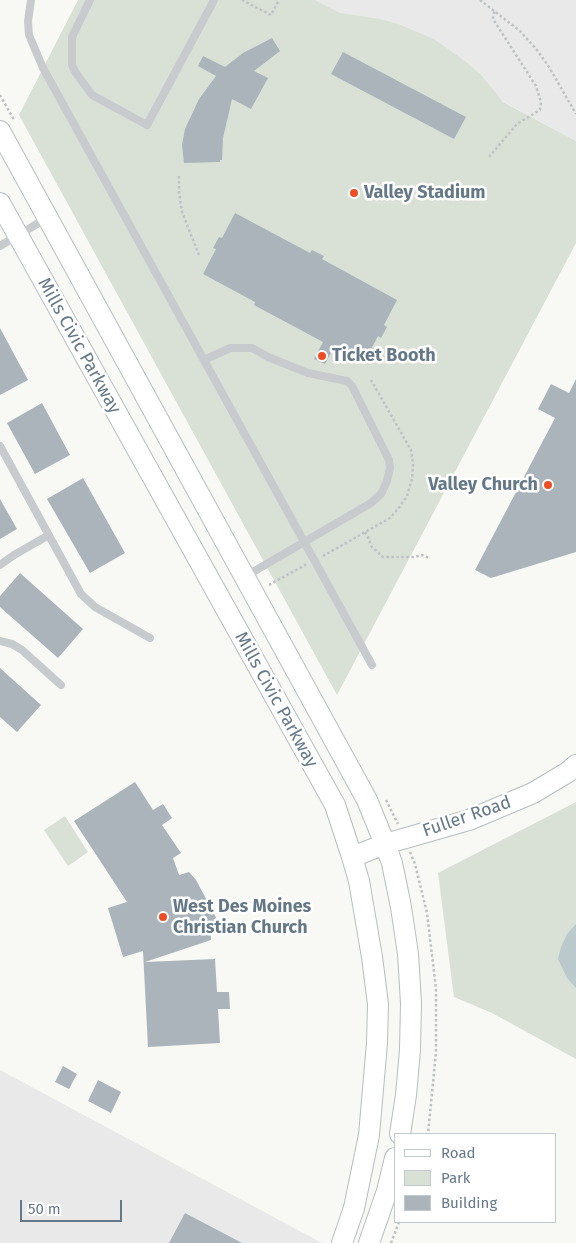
<!DOCTYPE html>
<html>
<head>
<meta charset="utf-8">
<style>
  body { margin:0 }
  #map { position:relative; width:576px; height:1243px; overflow:hidden; background:#f8f8f5; font-family:"Fira Sans",sans-serif }
  canvas { display:block }
  .legend { position:absolute; left:394px; top:1133px; width:162px; height:90px; box-sizing:border-box; background:#fff; border:1px solid #c1c9cf; margin:0; padding:6px 9px; list-style:none; font-size:15px; color:#657887 }
  .legend li { display:flex; align-items:center; gap:10px; height:25px }
  .legend b { width:25px; border:1px solid #c1c9cf }
  .scale { position:absolute; left:20px; top:1200px; width:102px; height:22px; box-sizing:border-box; border:2px solid #657887; border-top:0; padding-left:6px; font-size:15px; line-height:18px; white-space:nowrap; color:#657887; -webkit-text-stroke:4px #fff; paint-order:stroke }
</style>
</head>
<body>
<div id="map">
<canvas width="576" height="1243"></canvas>
<ul class="legend">
<li><b style="height:6px;background:#fff"></b>Road</li>
<li><b style="height:14px;background:#d9e0d5"></b>Park</li>
<li><b style="height:14px;background:#abb4ba"></b>Building</li>
</ul>
<div class="scale">50 m</div>
</div>
<script>
const context = document.querySelector('canvas').getContext('2d');
context.lineJoin = 'round';
function paint(path, color) {
  context.fillStyle = color;
  context.fill(path, 'evenodd');
}
function shape(rows) {
  const path = new Path2D();
  for (const r of rows) {
    path.moveTo(r[0], r[1]);
    for (let i = 2; i < r.length; i += 2) path.lineTo(r[i], r[i + 1]);
  }
  return path;
}
function strokePath(path, color, width, dash) {
  context.strokeStyle = color;
  context.lineWidth = width;
  context.lineCap = dash ? 'butt' : 'round';
  context.setLineDash(dash || []);
  context.stroke(path);
}
function drawText(font, color, halo, rows, align = 'center') {
  context.font = font + ' "Fira Sans",sans-serif';
  context.lineWidth = 5;
  context.setLineDash([]);
  context.textBaseline = 'middle';
  context.strokeStyle = halo;
  context.fillStyle = color;
  for (const [text, x, y, turn = 0] of rows) {
    context.save();
    context.translate(x, y);
    context.rotate((+turn || 0) * Math.PI / 180);
    context.textAlign = isNaN(turn) ? turn : align;
    if (halo) context.strokeText(text, 0, 0);
    context.fillText(text, 0, 0);
    context.restore();
  }
}
const built = shape([
  [315,0,576,0,576,141],
  [0,1070,322,1243,0,1243]
]);
const green = shape([
  [78,0,315,0,340,13,380,19,398,24,434,39,466,62,481,75,503,102,576,141,576,243,337,695,19,115],
  [576,802,576,1059,492,1013,454,997,438,873],
  [65,816,88,852,68,866,44,830]
]);
const water = shape([
  [576,924,576,988,567,978,558,959,561,947,567,934]
]);
const building = shape([
  [272,38,280,51,254,71,268,78,251,109,232,99,223,138,222,160,220,160,220,162,184,163,182,145,185,129,199,99,216,76,198,66,203,56,225,67,243,53],
  [343,52,466,117,454,139,331,74],
  [235,213,310,253,312,250,324,256,322,259,397,300,384,325,387,327,381,338,378,336,365,361,335,345,325,364,314,359,323,342,254,305,255,302,203,274,216,249,213,248,219,237,222,238],
  [0,328,28,380,0,395],
  [576,379,576,552,491,578,475,570,555,418,538,409,551,384,569,393],
  [42,403,70,455,35,474,7,423],
  [83,478,125,553,90,573,47,499],
  [0,499,17,529,0,539],
  [20,573,83,629,58,658,0,607,0,596],
  [0,668,41,705,17,732,0,717],
  [135,782,153,810,163,804,172,818,162,825,181,853,173,858,179,875,189,872,196,880,220,925,211,928,211,940,145,962,215,959,217,992,229,992,230,1009,218,1009,220,1043,148,1047,143,951,123,957,108,908,127,902,74,821],
  [63,1066,77,1074,69,1089,55,1082],
  [98,1080,121,1092,111,1113,88,1101],
  [185,1213,242,1243,169,1243]
]);
const path = shape([
  [242,0,271,15,279,0],
  [480,0,520,31,537,50,549,67,576,114],
  [0,95,14,120],
  [489,157,517,124,540,110,541,102,536,86,493,19,493,15,495,10],
  [179,176,179,193,182,212,199,255],
  [365,532,369,539,371,546,383,557,414,557,422,555,429,558],
  [323,556,390,518,398,509,407,496,412,479,413,465,411,450,371,380],
  [269,585,307,564],
  [386,800,398,824],
  [410,852,415,864,427,913,436,989,436,1052,428,1134],
  [391,1243,399,1222]
]);
const lane = shape([
  [31,0,28,21,29,35,43,68,372,665],
  [90,0,72,37,72,65,76,73,92,95,147,125,214,0],
  [0,246,47,218],
  [204,360,230,348,252,348,268,357,308,373,347,381,352,386,389,460,390,468,387,481,381,494,371,503,246,576],
  [0,446,81,594,95,607,150,638],
  [0,565,14,555,49,535],
  [0,641,12,644,22,650,61,685]
]);
const secondary = shape([
  [0,131,367,800,385,844,392,863,401,907,408,954,411,1003,410,1050,406,1095,400,1134],
  [0,203,335,805,352,857,359,881,372,957,378,1004,377,1043,369,1135,354,1208,342,1243],
  [352,857,385,844,469,820,533,793,568,772,576,765],
  [369,1243,387,1191,395,1158]
]);
const markers = [
  [354,193,5,"#ea4e22"],
  [322,356,5,"#ea4e22"],
  [548,485,5,"#ea4e22"],
  [163,917,5,"#ea4e22"]
];
const poiNames = [
  ["Valley Stadium",364,193],
  ["Ticket Booth",332,356],
  ["Valley Church",538,485,"right"],
  ["West Des Moines",173,907],
  ["Christian Church",173,928]
];
const streetNames = [
  ["Mills Civic Parkway",79,346,61],
  ["Mills Civic Parkway",276,700,61],
  ["Fuller Road",467,817,-19]
];
paint(built, '#e8e9e8');
paint(green, '#d9e0d5');
paint(water, '#bcc9cc');
paint(building, '#abb4ba');
strokePath(secondary, '#b7bdc1', 22);
strokePath(path, '#bec1c3', 2.5, [2.5, 2.5]);
strokePath(lane, '#c7cbce', 8);
strokePath(secondary, '#fff', 20);
for (const [x, y, r, color] of markers) {
  const dot = new Path2D();
  dot.arc(x, y, r, 0, 2 * Math.PI);
  context.fillStyle = color;
  context.fill(dot);
  strokePath(dot, '#fff', 2);
}
drawText('bold 18px', '#657887', '#fff', poiNames, 'left');
drawText('18px', '#657887', '#fff', streetNames);
</script>
</body>
</html>
